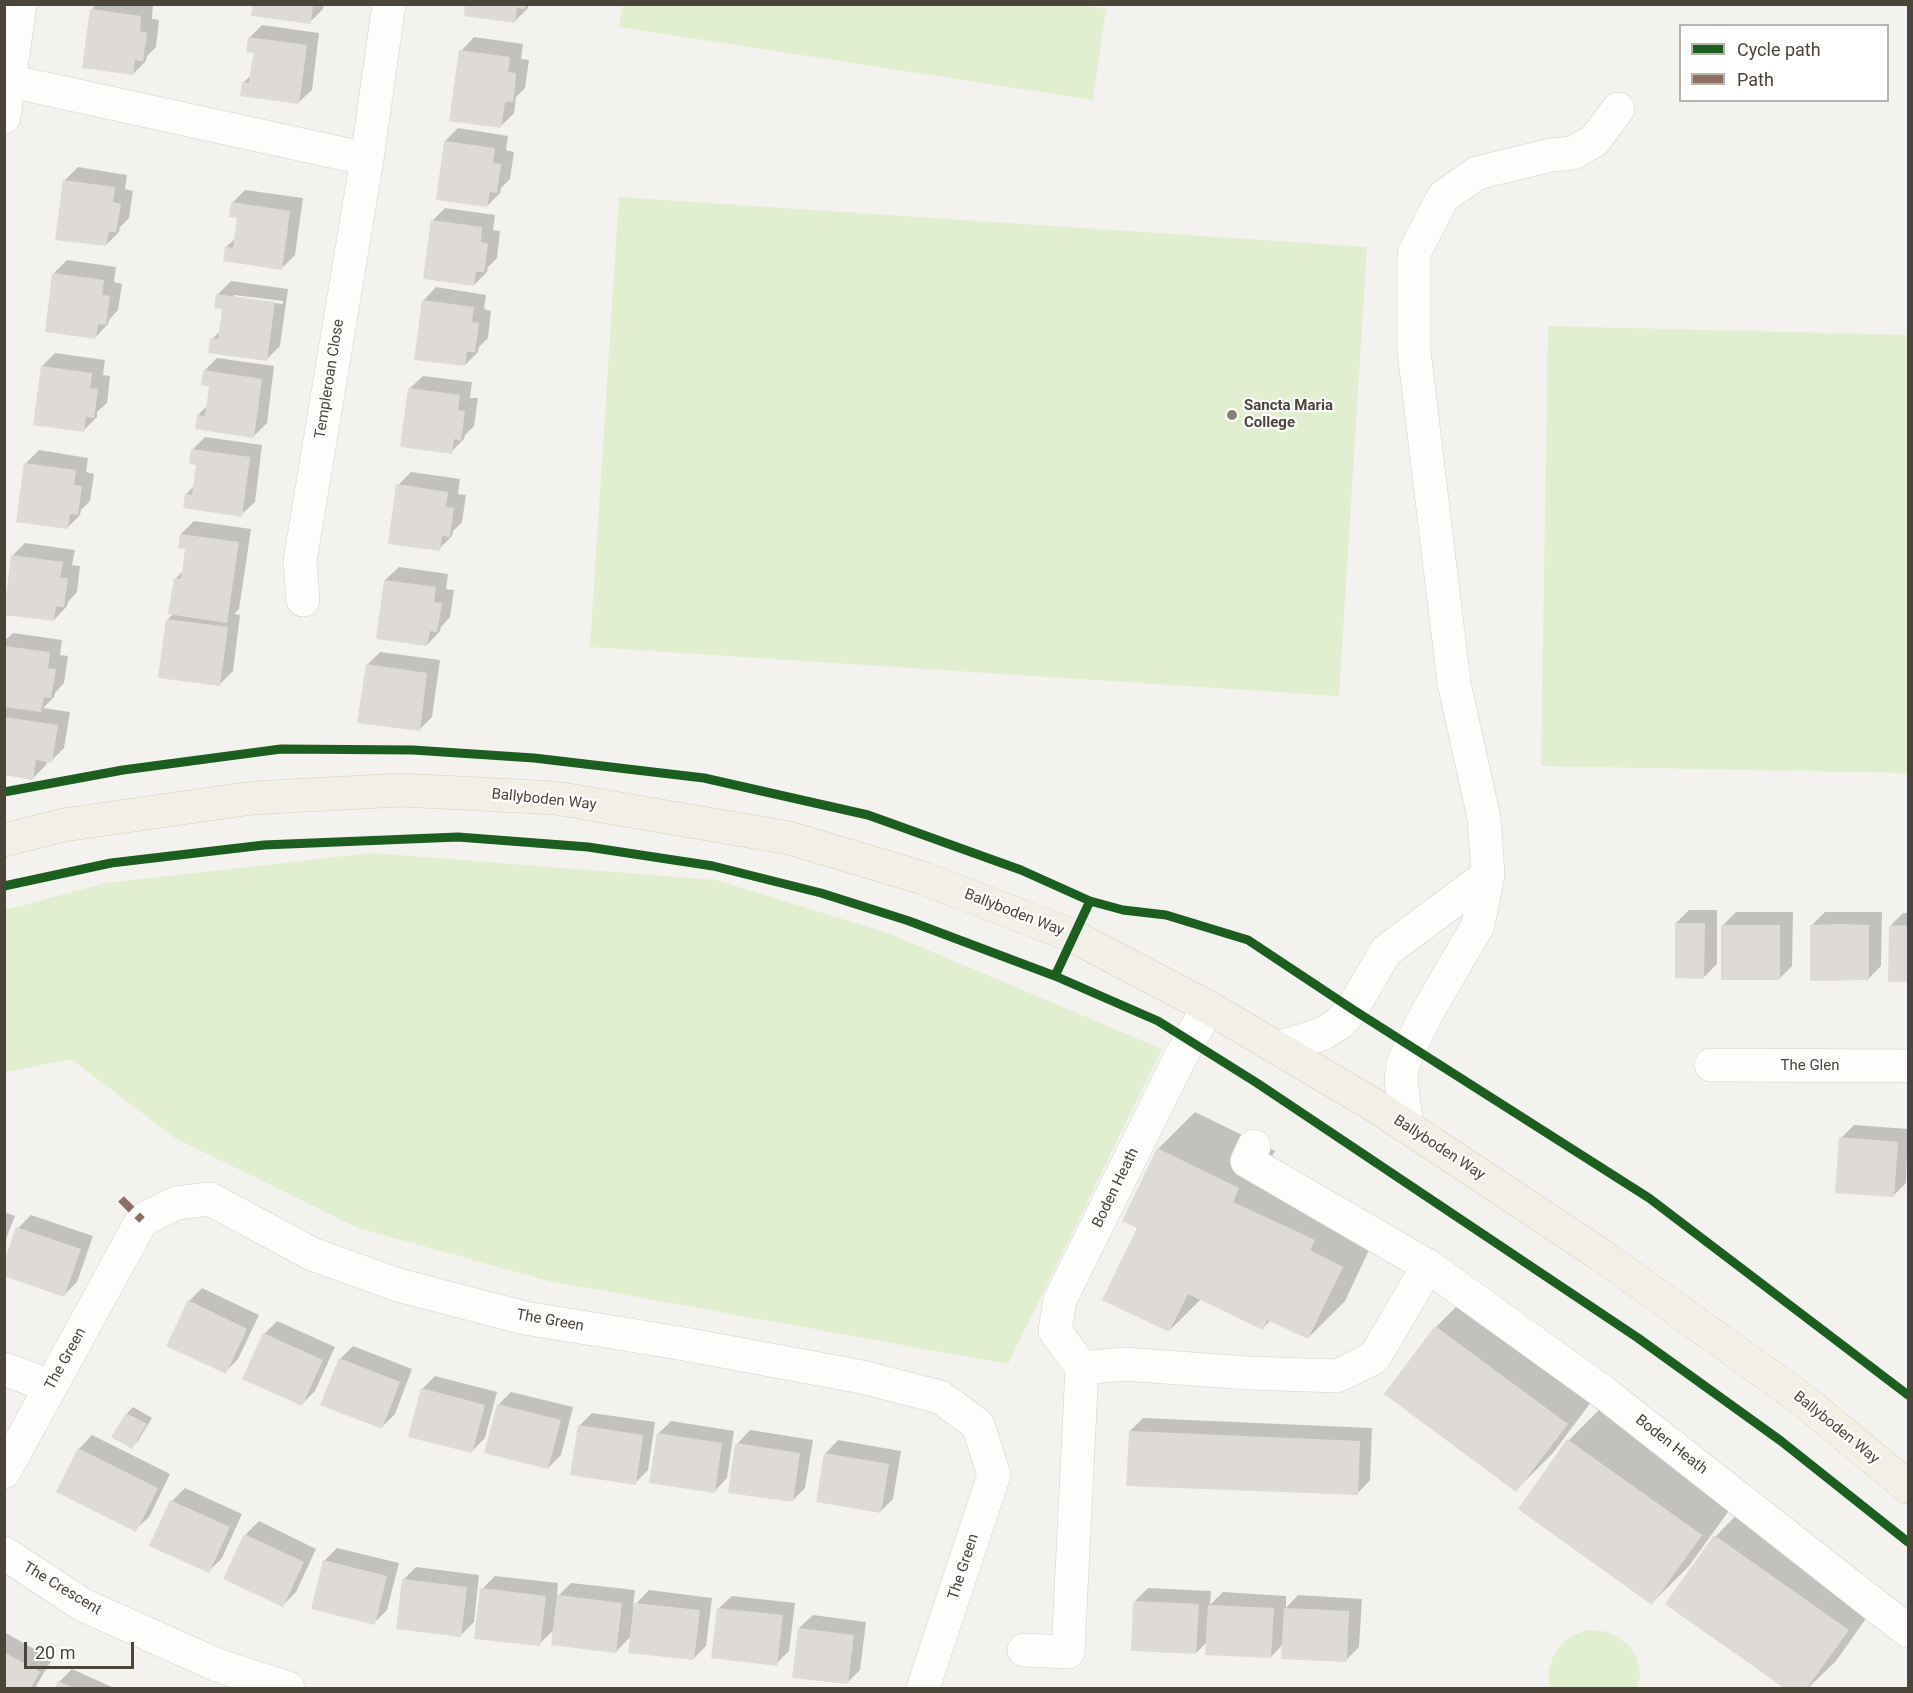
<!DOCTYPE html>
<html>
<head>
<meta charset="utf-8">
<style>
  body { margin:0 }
  #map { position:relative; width:1913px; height:1693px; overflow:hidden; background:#f4f2ee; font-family:Roboto,sans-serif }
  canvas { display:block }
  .frame { position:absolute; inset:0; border:6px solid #4b4439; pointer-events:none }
  .legend { position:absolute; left:1679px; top:24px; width:210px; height:78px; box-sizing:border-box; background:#fff; border:2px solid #b7b4b0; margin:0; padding:8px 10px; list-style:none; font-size:18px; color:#4b4439 }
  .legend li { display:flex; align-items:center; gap:12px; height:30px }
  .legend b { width:30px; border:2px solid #b7b4b0 }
  .scale { position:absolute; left:24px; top:1642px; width:110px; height:27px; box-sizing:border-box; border:3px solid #4b4439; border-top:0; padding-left:8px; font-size:18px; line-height:21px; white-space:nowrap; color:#4b4439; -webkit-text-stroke:4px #fff; paint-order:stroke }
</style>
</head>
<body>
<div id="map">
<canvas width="1913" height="1693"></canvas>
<div class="frame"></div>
<ul class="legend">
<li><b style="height:8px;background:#1b5e20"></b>Cycle path</li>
<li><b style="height:8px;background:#8d6e63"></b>Path</li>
</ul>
<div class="scale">20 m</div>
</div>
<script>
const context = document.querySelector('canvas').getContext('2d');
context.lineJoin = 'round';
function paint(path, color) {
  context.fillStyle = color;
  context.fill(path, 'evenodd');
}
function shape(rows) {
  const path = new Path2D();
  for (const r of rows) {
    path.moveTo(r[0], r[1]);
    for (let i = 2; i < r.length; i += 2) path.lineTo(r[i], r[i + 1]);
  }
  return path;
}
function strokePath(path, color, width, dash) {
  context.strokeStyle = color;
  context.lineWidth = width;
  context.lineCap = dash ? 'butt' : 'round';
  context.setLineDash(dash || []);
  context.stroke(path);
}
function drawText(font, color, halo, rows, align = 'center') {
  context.font = font + ' Roboto,sans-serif';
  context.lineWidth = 4.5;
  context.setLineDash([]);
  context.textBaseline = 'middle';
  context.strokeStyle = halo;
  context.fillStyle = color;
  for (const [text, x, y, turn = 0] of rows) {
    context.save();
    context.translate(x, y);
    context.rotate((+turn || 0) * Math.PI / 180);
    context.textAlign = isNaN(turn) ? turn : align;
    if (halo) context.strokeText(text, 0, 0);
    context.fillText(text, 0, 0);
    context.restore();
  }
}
const green = shape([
  [623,4,1075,4,1106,9,1093,100,619,27],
  [619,197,1367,247,1339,696,590,647],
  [1548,326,1908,335,1908,773,1541,766],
  [372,853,716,880,888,933,1162,1049,1008,1364,549,1281,358,1228,175,1138,71,1059,5,1072,5,910,106,883],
  [1588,1630,1603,1631,1617,1636,1629,1646,1637,1658,1640,1673,1638,1688,1551,1688,1548,1672,1553,1657,1561,1644,1573,1635]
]);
const shadow = shape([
  [97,4,153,4,152,19,159,20,156,47,147,56,146,61,133,74,91,10],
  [254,4,324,4,323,9,310,22],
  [467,4,528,4,528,8,514,22],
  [262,25,319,33,312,90,298,103,243,83,252,74,255,51,249,38],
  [474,37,523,44,521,59,529,60,525,88,516,97,514,113,501,126,461,51],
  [458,128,508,136,506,150,514,152,510,179,501,188,500,193,487,206,445,141],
  [78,167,127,175,125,189,133,191,129,218,120,227,119,232,106,245,64,181],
  [245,190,303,198,295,255,282,268,226,247,236,238,239,217,232,203],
  [445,208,495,215,493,230,500,231,497,258,488,267,487,272,474,285,432,221],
  [67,260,116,267,114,282,122,284,118,310,109,320,108,324,95,338,54,273],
  [231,281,288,289,280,346,267,359,212,339,221,330,224,308,218,294],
  [234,295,283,301,283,304,234,298],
  [436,287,486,295,484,309,491,311,488,338,479,347,478,352,465,365,423,301],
  [55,353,105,360,103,375,110,376,107,403,97,412,97,417,84,430,42,366],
  [217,358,274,366,267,423,254,436,198,415,207,406,210,385,204,371],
  [423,376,472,382,470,398,478,398,474,426,465,435,464,439,451,452,409,389],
  [205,437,262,445,255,502,241,515,186,494,195,485,198,463,192,450],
  [39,450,88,458,86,472,94,474,90,501,81,510,80,515,67,528,26,463],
  [411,472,460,479,458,494,466,495,462,522,453,531,452,536,439,549,398,485],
  [194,521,251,529,239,609,234,614,240,615,233,671,220,684,168,619,173,614,175,579,184,570,187,548,181,534],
  [25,543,75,550,72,565,80,566,77,592,68,602,67,606,54,620,12,556],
  [399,567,448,574,446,589,454,590,450,617,441,627,440,631,427,645,385,580],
  [13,633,62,640,60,655,68,656,64,683,55,693,54,697,43,708,70,712,64,748,51,761,47,761,46,765,33,778,4,753,4,641],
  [380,652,440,660,432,717,419,730,367,665],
  [1689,910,1717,910,1717,964,1704,977,1676,923],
  [1736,912,1793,912,1792,966,1779,979,1723,925],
  [1825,912,1882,912,1881,966,1868,979,1812,925],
  [1903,913,1908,913,1908,980,1890,980,1890,926],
  [1195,1112,1275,1151,1268,1164,1379,1229,1345,1301,1308,1338,1271,1320,1263,1328,1202,1298,1169,1331,1139,1227,1158,1149],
  [1854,1125,1908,1129,1906,1183,1893,1196,1841,1138],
  [4,1212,15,1216,4,1244],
  [31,1215,93,1236,77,1282,64,1295,18,1228],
  [202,1288,259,1315,238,1359,225,1372,189,1301],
  [1473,1290,1603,1386,1553,1453,1516,1490,1386,1393,1436,1327],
  [277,1321,335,1347,315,1391,302,1404,264,1334],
  [353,1346,412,1369,395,1414,382,1427,340,1359],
  [435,1376,497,1392,485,1438,472,1451,422,1389],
  [511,1392,573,1407,561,1455,548,1468,498,1405],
  [1605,1404,1738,1498,1689,1566,1652,1603,1569,1440],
  [133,1407,152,1418,138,1441,132,1447,127,1413],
  [592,1413,655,1422,648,1470,635,1483,579,1426],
  [1143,1418,1372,1428,1370,1480,1357,1494,1130,1431],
  [671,1421,734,1431,727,1478,714,1492,658,1434],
  [750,1430,813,1440,805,1488,792,1501,737,1444],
  [92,1435,170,1474,149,1517,135,1530,79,1449],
  [838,1440,901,1451,893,1499,880,1512,825,1454],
  [185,1488,242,1514,222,1558,209,1571,151,1545,172,1501],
  [1752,1499,1884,1593,1836,1661,1808,1688,1786,1688,1667,1604,1716,1536],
  [259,1521,316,1549,296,1592,283,1605,225,1579,246,1534],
  [337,1548,399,1563,387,1610,374,1623,324,1561],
  [416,1567,479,1575,474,1622,461,1635,403,1580],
  [495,1576,558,1583,557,1597,571,1583,635,1590,633,1607,649,1590,712,1598,706,1646,693,1659,632,1635,616,1652,554,1630,539,1644,482,1589],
  [1148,1588,1211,1591,1210,1605,1223,1592,1286,1596,1286,1608,1298,1595,1362,1599,1359,1647,1346,1660,1283,1644,1271,1657,1208,1641,1196,1653,1135,1601],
  [732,1596,795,1603,789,1651,776,1664,718,1609],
  [813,1615,866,1622,860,1670,847,1683,799,1628],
  [4,1632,52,1659,35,1688,4,1688],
  [72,1669,114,1688,56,1688,59,1682]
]);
const building = shape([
  [253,4,313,4,311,24,251,16],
  [465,4,526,4,525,9,517,8,515,23,464,16],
  [90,9,141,16,140,31,147,33,143,61,135,60,133,75,82,68],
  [248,37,307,45,299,104,240,96,242,82,249,83,251,68,254,53,246,52],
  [459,50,510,57,508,72,516,73,515,87,513,102,505,102,501,128,449,121],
  [444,141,495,148,493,163,501,164,497,193,490,192,487,207,436,200],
  [63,180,115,187,113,202,121,204,116,232,109,232,106,246,55,240],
  [231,202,290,211,282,270,223,261,225,247,233,248,237,218,229,217],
  [431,220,482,227,481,242,488,244,484,272,476,272,474,286,423,279],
  [52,273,104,280,102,295,110,296,106,325,98,324,96,339,45,332],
  [216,294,275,302,267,361,208,353,210,338,218,339,220,325,222,309,214,308],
  [422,300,474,307,472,322,479,323,475,352,467,352,465,366,414,360],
  [41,366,92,373,90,388,98,389,94,418,86,417,84,432,33,425],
  [203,370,262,379,254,438,195,429,197,415,205,416,209,386,201,385],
  [408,388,460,395,458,410,465,411,461,441,454,439,452,454,400,447],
  [191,449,250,457,242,517,183,508,185,494,192,495,196,465,189,464],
  [24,463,76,470,74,485,82,486,78,515,70,514,68,529,16,522],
  [396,484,448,492,446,507,454,508,450,537,442,536,440,551,388,544],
  [180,534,239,542,227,623,168,614,174,578,181,579,183,565,185,549,178,548],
  [11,555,63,562,60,578,68,578,64,607,56,606,54,621,4,615],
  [384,580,436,587,434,602,442,603,437,632,430,631,427,646,376,639],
  [166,619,228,627,220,686,158,678],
  [4,646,50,652,48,668,56,669,51,698,44,697,41,712,4,707],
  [366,664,427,673,420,731,357,723],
  [4,717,58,725,52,763,36,760,33,780,4,775],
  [1675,923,1705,923,1704,979,1675,978],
  [1840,924,1869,925,1869,980,1810,981,1810,925],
  [1721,925,1780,925,1780,980,1721,980],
  [1908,925,1908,982,1888,982,1889,926],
  [1839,1137,1898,1142,1894,1197,1835,1193],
  [1157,1148,1239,1188,1233,1202,1315,1240,1310,1250,1343,1267,1308,1339,1267,1320,1263,1330,1188,1294,1169,1332,1102,1300,1137,1228,1122,1221],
  [16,1227,81,1249,64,1297,4,1276,4,1262],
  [188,1300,247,1329,226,1374,166,1346],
  [1435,1326,1568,1424,1516,1492,1384,1394],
  [263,1333,323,1360,302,1406,242,1379],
  [339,1358,400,1382,382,1429,320,1405],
  [421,1388,485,1405,472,1453,408,1437],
  [497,1404,561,1420,548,1469,484,1453],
  [126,1413,147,1424,132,1449,111,1437],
  [578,1425,643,1435,636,1485,570,1475],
  [1129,1431,1360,1441,1358,1495,1126,1486],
  [657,1433,722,1443,715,1493,649,1483],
  [1567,1439,1702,1535,1652,1605,1518,1509],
  [735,1443,800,1453,793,1502,728,1493],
  [78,1448,158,1488,136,1532,56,1492],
  [824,1453,889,1464,881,1513,816,1502],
  [170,1500,230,1527,209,1573,149,1546],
  [244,1534,304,1562,283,1607,223,1579],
  [1714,1535,1849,1630,1807,1688,1784,1688,1665,1604],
  [323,1560,387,1576,375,1625,311,1609],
  [402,1579,467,1587,461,1637,396,1629],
  [480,1588,546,1596,540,1646,474,1639],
  [557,1595,622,1603,616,1653,551,1645],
  [1133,1601,1199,1604,1196,1654,1131,1651],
  [634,1603,700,1610,694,1660,628,1653],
  [1208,1605,1274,1608,1271,1658,1205,1655],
  [717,1608,783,1615,777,1666,711,1658],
  [1284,1608,1349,1611,1347,1662,1281,1659],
  [798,1628,854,1635,848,1684,792,1678],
  [4,1652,40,1672,31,1688,4,1688],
  [58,1681,73,1688,55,1688]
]);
const minor = shape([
  [10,81,367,159],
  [4,117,20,4],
  [303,600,300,561,367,159,389,4],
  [1278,1048,1322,1034,1340,1023,1352,1009,1386,951,1488,875],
  [1711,1065,1908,1066],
  [1407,1127,1401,1080,1403,1064,1411,1045,1427,1013,1478,925,1488,875,1484,818,1454,683,1414,351,1414,253,1443,197,1477,173,1551,155,1573,153,1595,140,1618,109],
  [1254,1146,1247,1161,1428,1266],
  [1082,1368,1124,1364,1247,1373,1337,1376,1374,1358,1428,1266,1603,1392,1908,1631],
  [4,1369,50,1386],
  [4,1472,142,1220,176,1203,210,1199,312,1254,398,1285,525,1318,679,1343,862,1377,940,1397,978,1425,994,1475,923,1688],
  [4,1553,83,1605,217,1665,288,1688],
  [1024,1650,1068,1652,1082,1368,1055,1331,1060,1300,1180,1058,1208,1007]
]);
const major = shape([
  [4,840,64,825,252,798,401,790,556,798,789,838,920,877,1073,936,1208,1007,1377,1107,1601,1255,1803,1400,1908,1487]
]);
const quiet = shape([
  [121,1199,142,1220]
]);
const cycleway = shape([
  [4,792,123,770,281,749,413,750,534,758,704,778,868,815,1021,870,1090,901,1123,910,1166,915,1248,940,1352,1009,1649,1198,1908,1395],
  [4,886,111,863,264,845,458,837,588,847,713,866,821,893,909,921,1055,976,1158,1021,1190,1041,1257,1083,1638,1338,1781,1441,1908,1542],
  [1055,976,1090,901]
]);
const markers = [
  [1232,415,6,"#868178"]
];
const streetNames = [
  ["Templeroan Close",330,379,-81],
  ["Ballyboden Way",544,800,6],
  ["Ballyboden Way",1014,913,21],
  ["The Glen",1810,1066],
  ["Ballyboden Way",1439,1148,33],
  ["Boden Heath",1116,1188,-64],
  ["The Green",550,1321,10],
  ["The Green",66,1359,-61],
  ["Ballyboden Way",1836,1428,39],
  ["Boden Heath",1671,1445,38],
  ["The Green",964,1567,-72],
  ["The Crescent",62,1589,31]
];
const poiNames = [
  ["Sancta Maria",1244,406],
  ["College",1244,423]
];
paint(green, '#e1eecf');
paint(shadow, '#0003');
paint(building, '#dedbd6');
strokePath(minor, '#d2d0cb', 34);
strokePath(major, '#d6cebb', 34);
strokePath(minor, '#fdfdfc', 33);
strokePath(major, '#f2efe6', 33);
strokePath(quiet, '#8d6e63', 8, [15, 8]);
strokePath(cycleway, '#1b5e20', 9);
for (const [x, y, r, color] of markers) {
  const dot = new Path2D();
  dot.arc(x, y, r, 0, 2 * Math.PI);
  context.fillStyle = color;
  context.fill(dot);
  strokePath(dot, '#fff', 2);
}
drawText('15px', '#4b4439', '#fff', streetNames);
drawText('bold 15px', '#4b4439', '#fff', poiNames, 'left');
</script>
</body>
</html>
